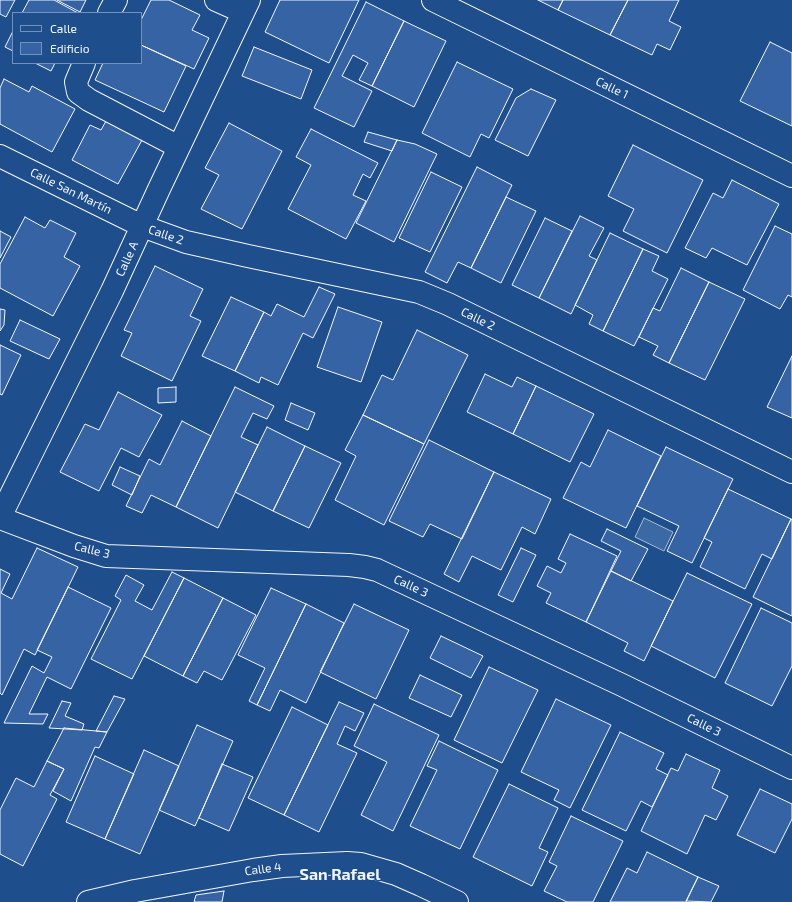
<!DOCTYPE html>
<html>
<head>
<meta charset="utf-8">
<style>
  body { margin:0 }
  #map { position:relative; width:792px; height:902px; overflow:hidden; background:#1f4e8c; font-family:"Exo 2",sans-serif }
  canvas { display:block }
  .legend { position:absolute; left:12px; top:12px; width:130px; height:52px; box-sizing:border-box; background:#1f4e8c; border:1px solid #7391ba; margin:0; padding:5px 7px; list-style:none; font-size:12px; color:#f2f6ff }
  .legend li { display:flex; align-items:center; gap:8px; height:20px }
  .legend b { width:20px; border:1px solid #7391ba }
</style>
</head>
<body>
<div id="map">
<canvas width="792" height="902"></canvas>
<ul class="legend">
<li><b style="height:5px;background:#1f4e8c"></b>Calle</li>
<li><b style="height:11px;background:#3563a3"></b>Edificio</li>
</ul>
</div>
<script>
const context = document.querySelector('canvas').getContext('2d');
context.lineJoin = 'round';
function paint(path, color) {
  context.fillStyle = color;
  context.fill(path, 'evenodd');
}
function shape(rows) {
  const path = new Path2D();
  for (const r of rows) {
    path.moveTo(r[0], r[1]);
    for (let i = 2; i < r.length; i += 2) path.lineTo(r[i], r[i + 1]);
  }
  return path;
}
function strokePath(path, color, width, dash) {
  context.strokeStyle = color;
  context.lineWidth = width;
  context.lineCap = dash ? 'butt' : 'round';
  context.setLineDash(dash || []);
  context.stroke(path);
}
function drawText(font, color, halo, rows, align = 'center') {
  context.font = font + ' "Exo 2",sans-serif';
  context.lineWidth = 3;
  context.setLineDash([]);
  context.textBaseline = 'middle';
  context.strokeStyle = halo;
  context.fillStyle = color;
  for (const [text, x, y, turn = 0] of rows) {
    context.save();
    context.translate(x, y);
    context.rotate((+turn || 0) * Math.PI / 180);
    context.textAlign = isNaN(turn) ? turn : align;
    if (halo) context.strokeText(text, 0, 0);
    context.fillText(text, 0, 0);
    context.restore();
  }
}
const water = shape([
  [644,518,673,532,664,551,635,537,644,518]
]);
const building = shape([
  [0,0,15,0,6,17,0,14,0,0],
  [29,0,54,0,78,13,22,13,29,0],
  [57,0,86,0,80,12,57,0],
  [151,0,169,0,200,15,192,30,209,38,194,69,141,45,141,20,151,0],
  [280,0,359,0,329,63,265,32,280,0],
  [538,0,563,0,558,10,538,0],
  [563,0,628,0,610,35,558,10,563,0],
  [628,0,679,0,669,21,681,27,670,50,657,44,652,55,610,35,628,0],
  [366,2,404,21,372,86,359,80,368,63,353,55,342,76,372,91,354,127,314,108,366,2],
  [404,21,446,41,414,107,372,86,404,21],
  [13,31,13,51,5,47,13,31],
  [770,42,792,53,792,126,740,101,770,42],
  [141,45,186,66,164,112,95,80,103,63,141,63,141,45],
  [254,47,312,70,301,99,242,76,254,47],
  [457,62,513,89,489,138,481,134,470,157,422,133,457,62],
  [35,63,55,63,51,71,35,63],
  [4,79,29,92,32,86,75,109,52,152,0,124,0,88,4,79],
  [531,89,556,100,528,156,495,140,516,98,531,89],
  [106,121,142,140,118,184,72,160,90,125,101,130,106,121],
  [229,123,282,151,242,229,201,209,219,175,205,168,229,123],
  [311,129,378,163,370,178,363,174,353,195,366,201,346,239,288,209,311,165,296,157,311,129],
  [368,132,397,140,392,151,364,142,368,132],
  [397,140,415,144,437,154,394,242,356,223,397,140],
  [633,145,703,180,667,253,623,231,634,209,608,196,633,145],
  [477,167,512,185,471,268,458,262,447,283,425,272,477,167],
  [431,172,462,187,430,252,399,238,431,172],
  [732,180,779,204,747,265,712,248,706,258,685,248,713,193,723,198,732,180],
  [506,197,536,211,501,283,471,268,506,197],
  [580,216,604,228,589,256,597,260,571,314,539,298,580,216],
  [25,217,45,228,50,220,76,233,64,257,80,266,53,316,0,288,0,264,25,217],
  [545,218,572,231,539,298,512,285,545,218],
  [775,226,792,234,792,297,788,295,780,309,743,290,775,226],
  [0,231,11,237,0,258,0,231],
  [610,233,643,249,603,331,589,324,593,315,575,305,610,233],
  [643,249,659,256,652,271,668,279,634,346,603,331,643,249],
  [155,266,203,289,190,316,201,321,172,381,121,356,132,333,124,330,155,266],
  [681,268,709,282,669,363,653,355,658,346,639,337,653,308,660,311,681,268],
  [709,282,745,299,705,380,669,363,709,282],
  [319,287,335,294,313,338,303,333,278,385,261,377,259,383,235,371,264,312,271,316,277,304,304,317,319,287],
  [231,297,264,312,235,371,202,356,231,297],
  [338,307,382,322,361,382,317,367,338,307],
  [0,309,5,310,4,325,0,331,0,309],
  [20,320,60,339,49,359,10,341,20,320],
  [417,330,468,355,424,444,363,415,382,375,393,380,417,330],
  [0,345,21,355,2,395,0,394,0,345],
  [792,356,792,418,767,407,792,356],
  [485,374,512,387,517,377,536,386,513,434,467,412,485,374],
  [536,386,594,414,570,462,513,434,536,386],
  [176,387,176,402,158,403,158,388,176,387],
  [235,387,274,406,267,419,253,413,241,437,258,445,218,528,176,507,235,387],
  [118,392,162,415,139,457,121,448,99,491,60,472,85,424,99,430,118,392],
  [291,403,315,413,308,430,285,420,291,403],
  [363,415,424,444,384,525,335,500,356,456,345,450,363,415],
  [182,421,211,436,176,507,151,495,142,513,126,506,149,459,160,465,182,421],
  [267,427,305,446,273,511,235,492,267,427],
  [608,430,661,456,626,528,563,498,581,462,590,467,608,430],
  [429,440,494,472,462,539,430,524,423,537,389,521,429,440],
  [305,446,341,463,309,528,273,511,305,446],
  [666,447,733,479,692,563,667,551,679,526,637,506,666,447],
  [120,467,140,476,132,495,112,485,120,467],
  [494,472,551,499,535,534,522,527,501,570,472,556,459,582,444,574,494,472],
  [728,489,791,519,772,559,762,554,745,589,700,567,712,542,704,538,728,489],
  [791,519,792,520,792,616,753,597,791,519],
  [607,529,648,549,631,581,611,571,621,551,601,541,607,529],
  [570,534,617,556,586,622,546,603,551,593,537,586,547,566,561,573,566,563,558,559,570,534],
  [37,548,78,567,35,655,24,649,2,695,0,693,0,569,10,574,1,593,12,599,37,548],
  [521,548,536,555,513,602,498,595,521,548],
  [611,571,673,601,644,661,624,651,628,643,586,622,611,571],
  [172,572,184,578,132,679,91,659,121,600,115,596,126,575,144,585,135,601,152,610,172,572],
  [687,573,752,604,715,678,651,646,687,573],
  [184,578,223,598,183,676,144,656,184,578],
  [68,587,111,608,71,689,47,677,29,714,48,714,43,724,4,723,32,666,44,673,52,657,37,650,68,587],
  [271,588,306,604,257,705,249,701,265,668,238,655,271,588],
  [223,598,256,615,222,680,204,671,197,683,183,676,223,598],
  [306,604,344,623,306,703,280,690,270,711,257,705,306,604],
  [354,604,409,630,376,699,320,672,354,604],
  [761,608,792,623,792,666,772,706,725,683,761,608],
  [441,636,483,656,471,678,430,658,441,636],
  [489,667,538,690,502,763,454,740,489,667],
  [420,675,462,695,451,717,409,698,420,675],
  [114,696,125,699,107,732,96,731,114,696],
  [556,699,611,725,570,808,554,800,559,790,521,772,556,699],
  [62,701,71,703,65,716,84,724,82,730,49,728,62,701],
  [339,702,364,713,355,731,345,726,337,744,357,753,319,832,284,815,339,702],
  [374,704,439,735,393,831,361,815,387,762,354,746,374,704],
  [292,707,328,725,284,815,248,798,292,707],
  [197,725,233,741,195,826,159,810,197,725],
  [64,728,107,732,99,748,95,747,71,801,53,791,64,769,47,761,64,728],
  [620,732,664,753,656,769,668,775,652,807,641,801,626,831,582,810,620,732],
  [439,741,498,770,460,849,410,826,437,770,427,766,439,741],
  [144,750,179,766,140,854,105,839,144,750],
  [686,754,720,770,712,788,728,796,716,820,705,815,687,854,641,831,671,768,678,771,686,754],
  [95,756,134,774,105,839,66,822,95,756],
  [47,761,64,769,50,795,57,799,23,866,0,854,0,810,16,778,34,787,47,761],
  [222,764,253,777,229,831,199,818,222,764],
  [509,784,558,808,539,848,548,852,532,886,473,857,509,784],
  [760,789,792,804,792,819,775,853,737,835,760,789],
  [571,816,623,841,593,902,567,902,544,891,557,866,549,862,571,816],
  [647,852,698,877,686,902,610,902,627,868,637,873,647,852],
  [698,877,719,886,711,902,686,901,698,877],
  [224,891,222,902,194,902,196,895,224,891]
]);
const minor = shape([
  [216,0,243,12],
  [433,0,792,176],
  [109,13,116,0],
  [84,63,76,82,78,92,89,100,179,147],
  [0,156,142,226,186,242,248,256,419,292,448,304,792,472],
  [0,517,112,291,159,189,249,0],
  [0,518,74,546,106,556,349,565,365,567,377,570,622,685,792,768],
  [88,902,135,891,253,870,282,866,347,863,361,864,396,874,421,885,457,902]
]);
const streetNames = [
  ["Calle 1",612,88,26],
  ["Calle San Martín",71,191,26],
  ["Calle 2",166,235,19],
  ["Calle A",127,259,-65],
  ["Calle 2",478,319,26],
  ["Calle 3",92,550,14],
  ["Calle 3",411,586,25],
  ["Calle 3",704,725,26],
  ["Calle 4",263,869,-8]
];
const districtNames = [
  ["San Rafael",340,875]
];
paint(water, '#3b69a3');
strokePath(water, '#a8bbd7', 1);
paint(building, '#3563a3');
strokePath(building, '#f2f6ff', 1);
strokePath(minor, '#f2f6ff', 24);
strokePath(minor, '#1f4e8c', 22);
drawText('12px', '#f2f6ff', '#1f4e8c', streetNames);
drawText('bold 16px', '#f2f6ff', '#1f4e8c', districtNames);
</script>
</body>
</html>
